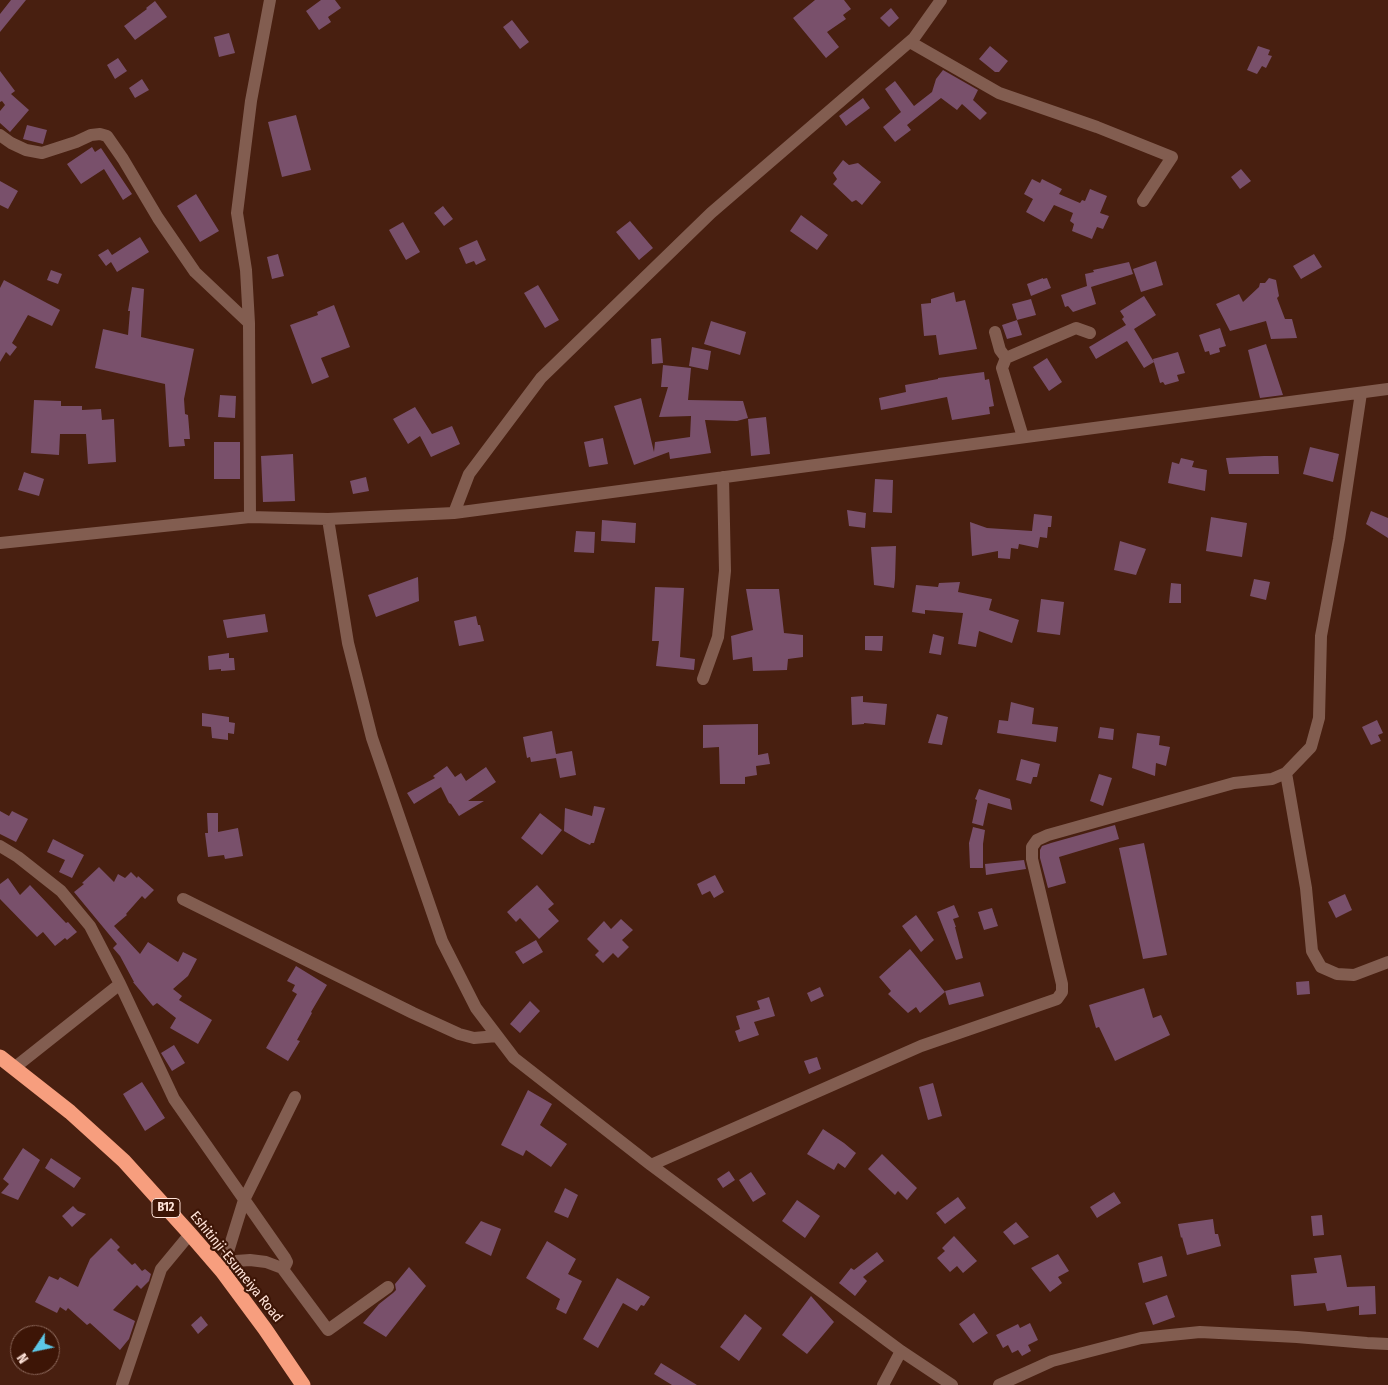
<!DOCTYPE html>
<html>
<head>
<meta charset="utf-8">
<style>
  body { margin:0 }
  #map { position:relative; width:1388px; height:1385px; overflow:hidden; background:#481f10; font-family:"Fira Sans Condensed",sans-serif }
  canvas { display:block }
  .north { position:absolute; left:10px; top:1325px; width:50px; height:50px; box-sizing:border-box; background:#3d1506; border:1px solid #8b675a; border-radius:50%; rotate:236deg; font-size:14px; font-weight:700; line-height:20px; text-align:center; color:#ffe3d9 }
  .north::after { content:''; display:block; margin:auto; width:18px; height:22px; background:#5cc7e7; clip-path:polygon(50% 0,100% 100%,50% 72%,0 100%) }
</style>
</head>
<body>
<div id="map">
<canvas width="1388" height="1385"></canvas>
<div class="north">N</div>
</div>
<script>
const context = document.querySelector('canvas').getContext('2d');
context.lineJoin = 'round';
function paint(path, color) {
  context.fillStyle = color;
  context.fill(path, 'evenodd');
}
function shape(rows) {
  const path = new Path2D();
  for (const r of rows) {
    path.moveTo(r[0], r[1]);
    for (let i = 2; i < r.length; i += 2) path.lineTo(r[i], r[i + 1]);
  }
  return path;
}
function strokePath(path, color, width, dash) {
  context.strokeStyle = color;
  context.lineWidth = width;
  context.lineCap = dash ? 'butt' : 'round';
  context.setLineDash(dash || []);
  context.stroke(path);
}
function drawText(font, color, halo, rows, align = 'center') {
  context.font = font + ' "Fira Sans Condensed",sans-serif';
  context.lineWidth = 4.5;
  context.setLineDash([]);
  context.textBaseline = 'middle';
  context.strokeStyle = halo;
  context.fillStyle = color;
  for (const [text, x, y, turn = 0] of rows) {
    context.save();
    context.translate(x, y);
    context.rotate((+turn || 0) * Math.PI / 180);
    context.textAlign = isNaN(turn) ? turn : align;
    if (halo) context.strokeText(text, 0, 0);
    context.fillText(text, 0, 0);
    context.restore();
  }
}
const building = shape([
  [11,0,26,0,0,32,0,14],
  [321,0,335,0,341,8,328,17,331,22,319,30,306,11],
  [815,0,844,0,851,9,843,15,846,19,827,32,839,47,826,58,793,18],
  [155,1,167,17,135,40,124,26,147,9,146,8],
  [891,8,899,18,889,27,880,18],
  [512,20,529,42,520,49,503,27],
  [229,33,235,53,219,57,214,37],
  [990,46,1008,61,999,72,995,72,979,59],
  [1258,46,1270,50,1268,55,1272,56,1266,68,1262,66,1257,74,1247,70],
  [118,58,127,71,115,79,107,65],
  [943,70,978,90,973,100,987,113,980,120,962,104,957,110,941,98,907,125,911,130,895,142,883,127,901,112,885,89,895,81,914,106,932,92,936,79],
  [0,71,15,91,11,94,29,110,10,132,0,123,0,111,5,105,2,101,0,102],
  [142,79,149,90,135,98,129,88],
  [863,98,870,108,846,126,839,116],
  [296,115,311,170,282,177,268,122],
  [27,125,47,130,43,144,23,139],
  [92,147,95,152,101,148,132,194,123,200,104,169,81,184,67,164],
  [843,160,849,165,858,163,881,182,862,205,856,200,852,202,833,184,837,179,833,173],
  [1241,169,1251,181,1240,189,1231,177],
  [1032,179,1040,183,1042,179,1062,189,1059,194,1080,203,1082,200,1085,201,1090,189,1107,196,1100,213,1109,216,1103,229,1097,227,1092,239,1072,231,1074,224,1070,221,1073,213,1054,205,1044,222,1026,212,1033,199,1024,194],
  [0,181,18,191,8,209,0,205],
  [196,194,219,231,200,242,177,206],
  [443,206,453,219,444,226,434,213],
  [801,215,828,235,817,250,790,231],
  [630,221,653,248,639,260,616,232],
  [403,222,420,252,406,260,389,230],
  [140,237,149,252,117,272,111,262,106,266,98,255,108,249,112,255],
  [477,240,486,260,476,265,474,261,466,264,459,248],
  [278,254,284,276,272,279,267,257],
  [1314,254,1322,267,1301,279,1293,266],
  [1156,261,1163,285,1141,292,1133,269],
  [1129,262,1133,274,1091,287,1096,304,1073,312,1068,306,1065,307,1061,295,1087,286,1085,274,1094,272,1093,270],
  [51,270,62,274,58,284,47,280],
  [1043,278,1043,279,1047,278,1051,288,1031,296,1027,284],
  [1269,278,1276,280,1279,296,1277,298,1285,319,1292,319,1297,338,1271,339,1266,321,1230,331,1216,304,1239,294,1243,302,1259,287,1260,283,1265,283],
  [4,280,60,310,52,326,28,315,12,343,17,347,10,356,6,352,0,362,0,288],
  [538,285,559,320,545,328,524,293],
  [132,287,144,289,141,337,194,349,184,399,185,414,188,415,190,439,184,439,185,446,169,447,165,384,95,368,103,329,128,335,130,311,128,311],
  [954,292,956,302,965,300,977,349,939,355,936,335,924,336,921,304,931,303,931,299],
  [1144,296,1156,315,1134,329,1154,362,1144,368,1127,341,1096,359,1089,347,1126,325,1122,319,1124,317,1120,311],
  [1031,299,1036,315,1017,320,1012,304],
  [334,305,350,347,321,358,329,377,312,384,290,325,318,315,317,312],
  [1017,320,1022,335,1007,339,1002,325],
  [711,321,746,332,740,355,704,344],
  [1220,328,1226,346,1219,348,1220,352,1210,355,1209,351,1205,352,1199,335],
  [661,338,663,363,652,364,651,339],
  [1266,344,1283,395,1260,398,1248,350],
  [692,347,711,351,708,370,689,366],
  [1178,352,1185,373,1177,375,1179,381,1165,385,1163,382,1160,383,1153,359],
  [1047,358,1062,382,1049,391,1033,367],
  [663,365,691,368,688,400,743,401,748,418,737,421,705,420,711,453,670,459,669,452,634,465,614,406,641,398,654,452,655,442,690,437,691,416,659,417,668,387,661,387],
  [984,372,985,380,989,379,994,406,989,407,990,414,952,420,947,397,881,410,879,398,906,392,905,385,938,379,938,378],
  [220,395,236,396,235,418,218,417],
  [34,400,61,401,61,406,82,406,82,410,101,409,102,420,114,419,116,462,88,464,86,434,60,434,59,455,31,453],
  [415,407,432,434,452,426,460,444,431,457,420,436,408,444,393,419],
  [766,417,770,454,751,456,748,419],
  [603,438,608,464,589,467,584,442],
  [214,442,240,442,240,479,214,479],
  [1310,447,1339,454,1333,482,1303,474],
  [293,454,295,501,263,502,261,456],
  [1264,456,1278,456,1279,474,1229,474,1226,458],
  [1181,458,1194,461,1192,467,1207,470,1205,491,1168,483,1172,462,1179,464],
  [24,472,44,479,39,496,18,490],
  [366,477,369,491,353,494,350,481],
  [875,479,893,480,892,513,873,512],
  [847,510,866,513,865,528,849,526],
  [1371,511,1388,518,1388,538,1366,524],
  [1034,514,1052,516,1051,527,1048,527,1047,538,1040,537,1038,548,1019,544,1018,549,1011,548,1010,559,998,558,998,551,972,556,970,522,987,528,1032,531],
  [1211,517,1247,523,1242,557,1206,551],
  [602,520,636,523,635,543,601,541],
  [576,531,595,532,594,553,574,552],
  [1120,541,1146,549,1136,575,1114,570],
  [896,546,895,579,894,588,874,585,871,547],
  [418,577,419,601,376,617,368,595],
  [1254,579,1270,582,1266,600,1250,596],
  [960,582,958,592,992,599,989,610,1019,620,1012,643,979,631,976,647,958,644,963,613,925,610,925,614,912,612,916,585,938,587,939,583],
  [1171,583,1181,584,1181,603,1169,603],
  [655,587,684,588,680,657,695,659,694,670,656,666,659,641,652,641],
  [746,589,779,589,784,633,803,635,803,657,788,659,787,670,753,671,752,657,733,660,731,636,753,630],
  [1041,599,1064,602,1060,635,1037,632],
  [265,614,268,632,227,638,223,620],
  [476,616,478,625,480,625,484,641,459,646,454,621],
  [933,634,944,637,941,655,929,653],
  [865,636,883,636,882,651,865,650],
  [229,653,229,658,234,658,235,670,221,671,221,669,209,670,208,656],
  [863,696,863,702,887,704,885,725,864,723,864,724,852,725,851,697],
  [1011,702,1034,708,1032,724,1058,727,1056,742,997,733,999,720,1008,721],
  [202,713,229,717,229,722,235,723,234,734,228,733,228,740,212,738,211,727,202,726],
  [937,714,948,717,942,745,928,743],
  [1377,720,1383,733,1378,735,1381,741,1371,745,1362,727],
  [758,724,758,755,768,753,770,764,756,766,757,775,745,777,745,784,720,784,719,747,703,748,703,725],
  [1100,727,1114,729,1113,740,1098,738],
  [552,731,556,754,572,751,576,775,560,778,556,758,531,762,530,757,527,758,523,737],
  [1137,733,1160,736,1159,745,1170,747,1166,766,1156,763,1155,776,1132,768],
  [1021,759,1040,764,1037,777,1033,777,1031,784,1016,780],
  [447,766,455,777,461,773,466,781,486,767,496,782,468,801,484,801,459,816,451,804,449,803,441,787,414,804,407,793,435,778,433,776],
  [1099,774,1112,778,1103,806,1090,801],
  [979,789,1010,799,1012,810,988,803,983,826,972,823,977,800,975,799],
  [594,806,605,808,594,843,591,843,590,845,581,841,564,831,565,808,592,816],
  [0,811,9,816,12,811,28,819,16,842,0,834],
  [207,813,218,813,218,832,238,828,243,856,225,859,224,855,208,857,205,833,208,833],
  [540,813,562,830,542,855,521,838],
  [1115,825,1119,839,1059,857,1066,883,1048,888,1040,858,1040,850,1042,846,1051,843],
  [973,827,985,830,983,844,983,868,970,868,969,843],
  [53,839,84,855,72,878,59,872,65,860,47,852],
  [1144,843,1167,955,1143,959,1119,848],
  [1024,860,1026,869,986,875,985,864],
  [99,867,114,882,118,874,125,878,131,872,137,878,138,876,154,890,145,899,142,896,126,914,127,915,114,926,140,954,148,942,178,962,183,952,197,959,188,976,173,989,182,996,179,1000,212,1020,198,1044,170,1028,176,1018,157,1003,153,1006,133,982,134,982,120,956,113,948,117,944,74,892,84,884,82,883],
  [715,875,724,892,714,898,710,891,702,895,697,884],
  [8,878,20,895,30,885,66,923,68,922,77,932,67,940,65,938,55,946,43,932,37,937,0,899,0,884],
  [537,885,554,904,548,909,559,921,539,939,520,918,516,922,507,912],
  [1345,894,1352,910,1336,918,1328,902],
  [954,905,959,917,953,919,956,927,955,927,963,958,956,960,937,912],
  [992,908,998,926,984,930,978,912],
  [916,915,934,940,921,952,902,926],
  [621,919,633,930,622,940,629,947,618,958,613,953,603,963,595,955,599,951,587,939,604,921,611,929],
  [536,940,543,952,523,964,515,952],
  [910,949,945,992,920,1013,916,1007,908,1013,888,994,891,991,879,977],
  [296,966,327,985,311,1012,312,1013,297,1040,300,1041,288,1061,266,1048,297,994,292,991,295,985,287,981],
  [1309,981,1310,994,1297,995,1296,982],
  [980,982,984,996,949,1005,945,991],
  [820,987,824,996,811,1002,807,993],
  [1144,988,1153,1018,1161,1015,1170,1035,1115,1061,1099,1027,1096,1028,1089,1005],
  [769,997,775,1016,754,1022,759,1035,739,1042,735,1031,740,1029,736,1016,760,1009,757,1001],
  [530,1001,540,1011,520,1033,510,1024],
  [174,1045,185,1063,172,1071,161,1053],
  [817,1057,821,1069,809,1074,804,1061],
  [142,1082,165,1118,145,1131,123,1094],
  [933,1083,942,1116,928,1120,919,1087],
  [528,1090,552,1104,540,1125,567,1144,551,1167,526,1150,523,1156,501,1145],
  [823,1129,844,1143,856,1153,845,1168,838,1163,834,1170,807,1154],
  [23,1148,40,1160,18,1200,1,1193,9,1184,3,1179],
  [882,1154,917,1188,907,1200,898,1191,895,1195,868,1169],
  [51,1158,81,1178,74,1188,45,1168],
  [729,1171,735,1180,723,1188,717,1179],
  [751,1172,766,1194,753,1202,739,1180],
  [565,1188,578,1195,568,1218,554,1212],
  [1114,1192,1121,1203,1097,1218,1090,1207],
  [958,1197,966,1208,945,1224,936,1213],
  [797,1200,820,1216,805,1238,782,1221],
  [73,1206,78,1211,86,1214,72,1227,62,1216],
  [1322,1215,1324,1235,1313,1236,1311,1216],
  [1213,1219,1215,1234,1218,1234,1221,1246,1187,1255,1182,1237,1181,1238,1178,1224],
  [481,1221,501,1229,491,1256,465,1243],
  [1016,1222,1029,1237,1014,1245,1003,1232],
  [954,1236,977,1261,963,1273,957,1266,950,1272,937,1258,945,1251,942,1248],
  [111,1238,120,1247,117,1250,132,1265,135,1263,142,1271,145,1269,151,1274,149,1281,141,1289,137,1285,113,1310,135,1321,129,1339,120,1350,90,1323,87,1325,68,1308,66,1311,60,1307,57,1313,35,1302,49,1276,58,1280,60,1277,78,1287,90,1259],
  [547,1241,576,1259,568,1274,582,1281,566,1314,556,1309,560,1299,526,1278],
  [877,1252,884,1261,863,1277,867,1281,855,1296,839,1283,851,1268,854,1270],
  [1058,1254,1069,1271,1058,1277,1062,1283,1050,1292,1031,1268],
  [1341,1255,1347,1287,1375,1286,1376,1314,1359,1315,1359,1306,1327,1311,1325,1303,1294,1306,1291,1275,1317,1273,1314,1258],
  [1162,1256,1167,1276,1143,1283,1138,1263],
  [409,1267,426,1286,386,1337,363,1323,379,1304,393,1293,396,1290,395,1284],
  [617,1278,650,1297,644,1306,641,1305,637,1311,623,1303,598,1348,583,1339],
  [1167,1295,1175,1317,1153,1325,1145,1303],
  [811,1296,834,1322,807,1354,782,1335],
  [974,1313,988,1333,973,1343,959,1324],
  [745,1314,762,1328,739,1361,720,1347],
  [201,1316,208,1325,198,1334,191,1325],
  [1030,1323,1038,1340,1028,1345,1031,1351,1022,1356,1018,1350,1012,1353,1008,1345,1003,1348,996,1335,1018,1324,1020,1328],
  [661,1363,697,1385,672,1385,654,1374]
]);
const street = shape([
  [910,42,999,93,1097,127,1172,157,1143,201],
  [0,135,11,143,26,150,42,153,76,142,91,135,100,134,107,136,123,159,158,218,195,272,249,323],
  [995,332,1000,350,1006,358,1002,368,1023,437],
  [1006,358,1076,328,1090,333],
  [454,513,469,474,541,378,711,213,914,38,941,0],
  [250,517,249,323,246,270,237,213,251,101,270,0],
  [328,519,348,643,372,738,442,941,476,1008,514,1058,651,1165,901,1351,952,1385],
  [0,543,250,517,328,519,454,513,1388,389],
  [703,679,718,637,725,571,723,477],
  [1286,773,1306,888,1312,951,1321,967,1337,974,1354,975,1388,962],
  [0,846,18,857,61,891,90,926,120,984,174,1099,285,1258,287,1262,285,1266,282,1268,266,1262,250,1260,236,1261,222,1271],
  [183,899,413,1013,459,1034,474,1038,497,1036],
  [14,1068,120,984],
  [651,1165,921,1046,1057,999,1062,992,1062,984,1032,859,1032,847,1037,840,1048,835,1234,783,1272,779,1286,773,1311,747,1319,718,1321,636,1339,539,1361,393],
  [282,1268,328,1330,388,1287],
  [222,1271,244,1200,295,1097],
  [122,1385,161,1269,190,1234],
  [883,1385,901,1351],
  [999,1385,1052,1361,1141,1338,1200,1332,1297,1337,1367,1343,1388,1344]
]);
const highway = shape([
  [0,1057,70,1112,124,1161,190,1234,222,1271,265,1329,303,1385]
]);
const shields = [
  [166,1208,28]
];
const shieldNames = [
  ["B12",166,1208]
];
const streetNames = [
  ["Eshitinji-Esumeiya Road",236,1267,51]
];
paint(building, '#79506b');
strokePath(street, '#825d50', 12);
strokePath(highway, '#f79e7e', 15);
for (const [x, y, w] of shields) {
  const box = new Path2D();
  box.roundRect(x - w / 2, y - 9.5, w, 19, 4);
  context.fillStyle = '#3d1506';
  context.fill(box);
  strokePath(box, '#ffe3d9', 1);
}
drawText('bold 12px', '#ffe3d9', null, shieldNames);
drawText('14px', '#ffe3d9', '#3d1506', streetNames);
</script>
</body>
</html>
